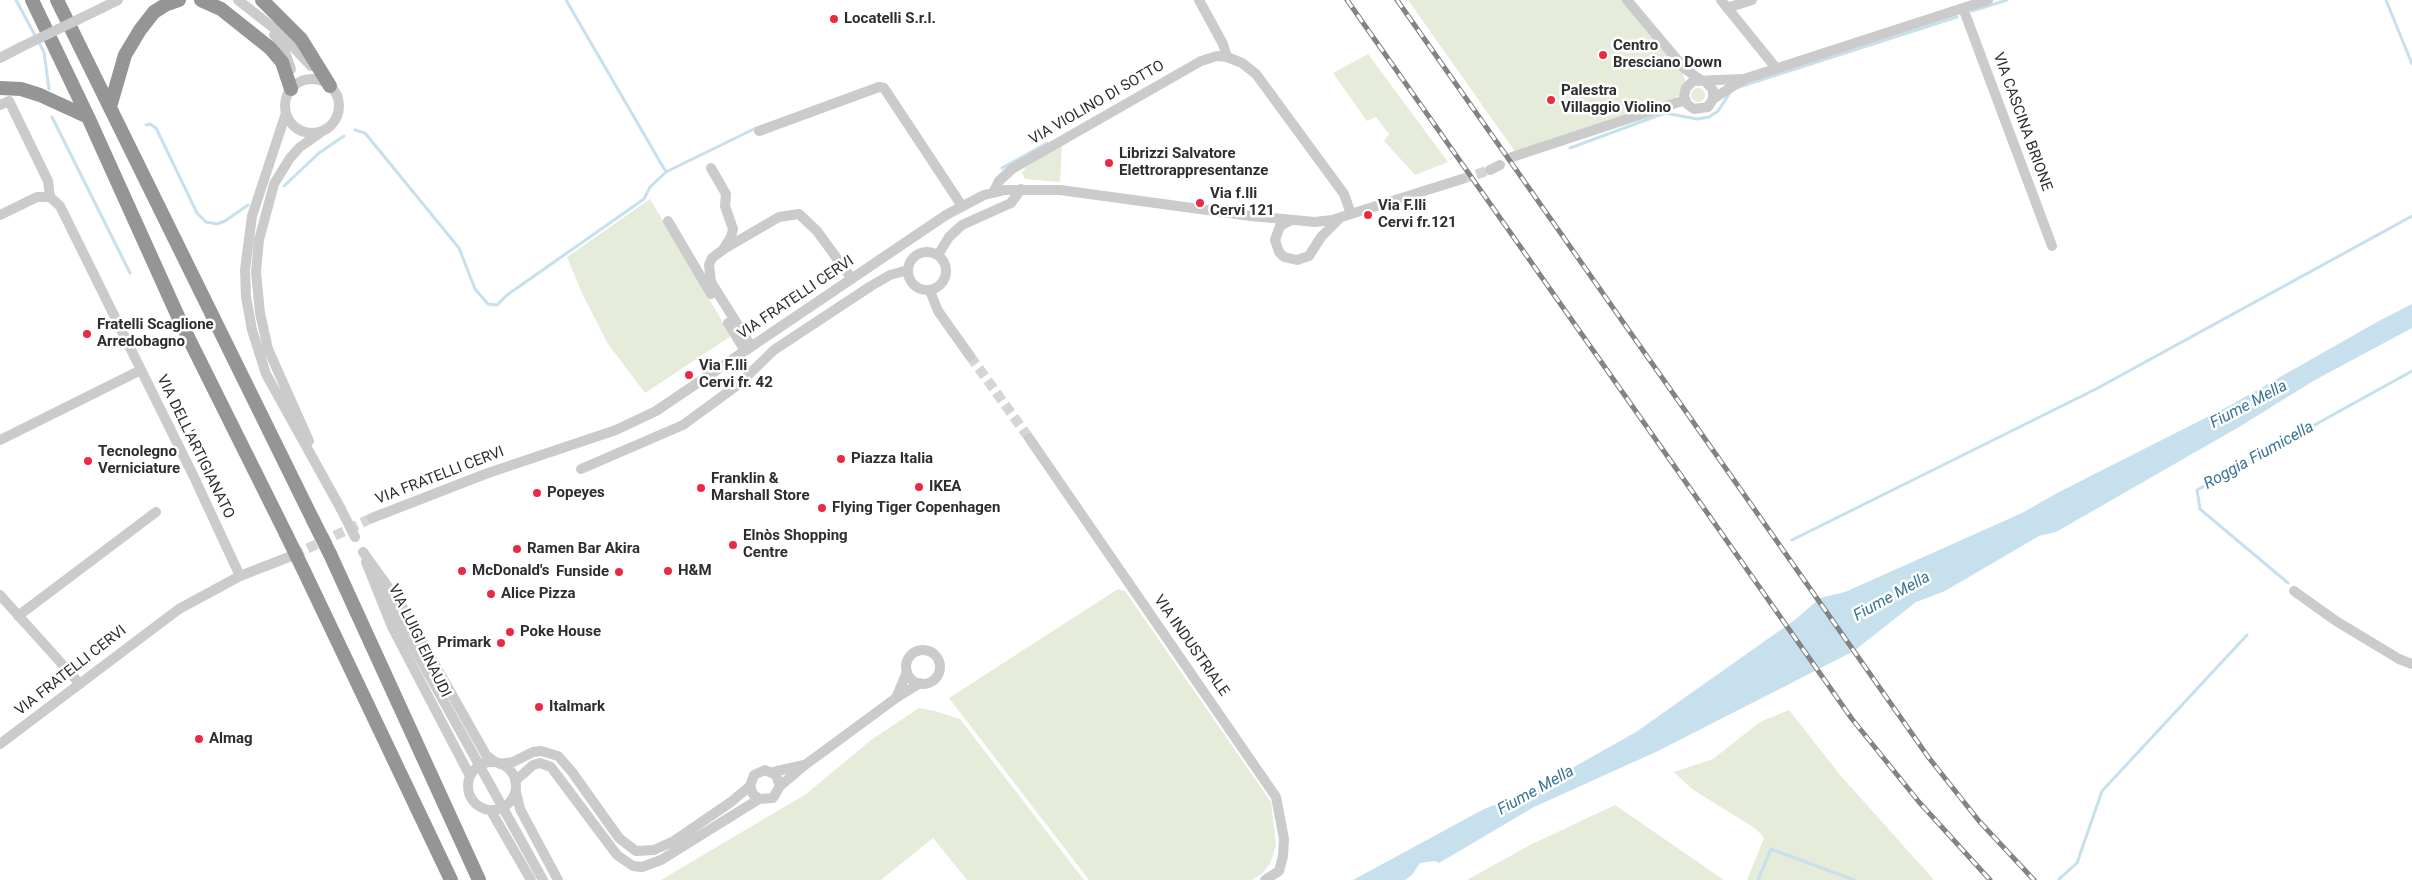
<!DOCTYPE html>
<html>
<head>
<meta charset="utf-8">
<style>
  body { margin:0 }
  canvas { display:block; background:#fff }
</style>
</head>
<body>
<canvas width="2412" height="880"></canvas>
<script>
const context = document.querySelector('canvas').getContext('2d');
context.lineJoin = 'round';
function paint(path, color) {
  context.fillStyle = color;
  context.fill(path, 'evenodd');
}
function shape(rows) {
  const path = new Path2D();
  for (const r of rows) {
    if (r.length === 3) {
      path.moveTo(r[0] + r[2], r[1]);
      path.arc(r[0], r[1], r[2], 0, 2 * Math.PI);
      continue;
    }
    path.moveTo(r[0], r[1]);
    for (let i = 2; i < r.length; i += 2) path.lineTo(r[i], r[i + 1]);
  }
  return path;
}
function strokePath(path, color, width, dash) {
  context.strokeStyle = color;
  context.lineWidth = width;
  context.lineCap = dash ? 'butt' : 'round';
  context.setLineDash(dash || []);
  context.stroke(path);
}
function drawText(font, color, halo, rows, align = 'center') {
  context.font = font + ' Roboto,sans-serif';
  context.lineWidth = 5;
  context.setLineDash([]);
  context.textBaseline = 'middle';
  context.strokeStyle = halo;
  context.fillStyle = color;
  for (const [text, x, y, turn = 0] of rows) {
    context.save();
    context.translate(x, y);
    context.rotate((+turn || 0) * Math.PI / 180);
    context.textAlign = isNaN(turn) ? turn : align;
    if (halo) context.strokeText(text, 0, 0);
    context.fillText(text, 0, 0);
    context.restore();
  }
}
const green = shape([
  [1408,0,1622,0,1682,72,1685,80,1685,86,1681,94,1674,99,1516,153],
  [1368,54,1448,162,1415,175,1384,141,1389,134,1376,117,1367,121,1333,73],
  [1698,95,7],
  [1062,145,1060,182,1025,179,1022,173,1026,167],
  [650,199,731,336,645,393,608,344,582,293,567,257],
  [1118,589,1125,591,1271,802,1276,845,1270,864,1262,874,1251,880,1089,880,949,698],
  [919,708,935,711,960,719,1084,880,967,880,933,838,881,880,661,880,806,794,871,740],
  [1789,710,1841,776,1934,880,1747,880,1764,838,1756,829,1692,789,1674,772,1713,759,1760,722],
  [1615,805,1724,880,1467,880,1530,845]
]);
const water = shape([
  [2412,304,2412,328,2315,380,2239,427,2056,532,2039,536,1945,591,1916,602,1854,651,1658,751,1534,807,1439,863,1435,861,1420,863,1412,875,1405,880,1353,880,1484,809,1535,789,1636,732,1796,619,1820,598,1845,592,2022,513,2059,492,2229,406,2377,322]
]);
const stream = shape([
  [16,0,44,52,49,89],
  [566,0,666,172],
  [2386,0,2412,64],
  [1972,11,2007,0],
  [1739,87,1957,17],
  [52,117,130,273],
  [146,125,150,124,156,128,197,213,206,222,217,224,225,221,248,205],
  [355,130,365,133,459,248,475,289,488,304,497,305,507,295,644,199,650,187,666,172,756,128],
  [1570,148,1665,113,1697,119,1709,117,1718,111,1730,93],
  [1002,168,1047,143],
  [284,186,319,153,344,136],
  [1792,540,2096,389,2412,216],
  [2288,583,2200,509,2197,490,2412,371],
  [2059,879,2077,863,2102,791,2247,635],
  [1758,880,1771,849,1854,880]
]);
const minorTunnel = shape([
  [1462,179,1490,170],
  [970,356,1029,438],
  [294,555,372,518]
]);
const minor = shape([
  [238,0,280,33,311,66],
  [1199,0,1223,44,1227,57],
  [1627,0,1685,69,1701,80],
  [1721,0,1776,68],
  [102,8,118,0],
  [1727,8,1752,0],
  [1963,8,2052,246],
  [274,35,282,44,291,69],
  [0,58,21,47],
  [312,106,27],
  [1705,81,1713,90,1713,99,1708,107,1694,109,1687,104,1684,96,1686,88,1693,81,1743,79],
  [1713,99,1744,79,1988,0],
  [0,105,9,101,48,181,50,197],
  [286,113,252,216,245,270,246,297,252,330,266,374,341,509],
  [759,131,879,87,884,88,962,206],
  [1512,157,1685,100],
  [711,168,726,194,725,206,733,229,731,237,724,248],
  [1490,170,1500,165],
  [993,193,999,181,1012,169,1201,61,1217,56,1227,57,1242,63,1256,74,1344,194,1351,214],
  [0,215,37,197,50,197,60,206,194,477,240,576],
  [1291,220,1280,226,1275,240,1279,252,1284,257,1297,260,1309,256,1321,237,1340,218],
  [668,221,711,294],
  [927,271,19],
  [938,255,949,237,962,225,1011,203,1021,189],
  [930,291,938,311,970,356],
  [728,323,745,351],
  [751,346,711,282,709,265,712,258,724,249,779,217,799,214,817,231,852,279],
  [1029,438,1276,797,1284,839,1283,856,1279,871,1265,880],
  [0,440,141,370],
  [309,441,268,349,260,313,256,272,259,240,274,184,290,158,300,147,320,133],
  [581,469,683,425,739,384,774,350,871,286,890,275,908,270],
  [372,518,488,473,616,430,656,411,946,215,984,195,1005,190,1060,190,1251,216,1315,222,1332,220,1462,179],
  [363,552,403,608,486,755,495,762],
  [366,562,392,627,470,776],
  [381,587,398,619],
  [2294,591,2336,621,2399,659,2412,664],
  [0,595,80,684],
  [18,616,156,512],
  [923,667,17],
  [896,698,907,672],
  [0,744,179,609,240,576,294,555],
  [492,786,24],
  [500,764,513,762,533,752,541,751,558,756,572,772,619,838,636,851,654,850,674,841,731,802,750,786],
  [773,772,804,765],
  [515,781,533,765,540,763,551,767,617,855,633,866,642,867,661,860,759,799],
  [780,786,776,775,765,770,754,775,750,786,753,794,759,799,773,798,780,786,805,765,896,698,920,683],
  [516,792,520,809,558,880],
  [491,811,531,880]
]);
const highway = shape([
  [32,0,88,117,181,323,286,534],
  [57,0,313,520],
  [201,0,221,9,270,48,282,62,291,89],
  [262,0,301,39,330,86],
  [0,88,21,89,40,95,88,117],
  [110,107,125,55,140,30,154,12,165,5,179,0],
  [330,554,479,880],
  [304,571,451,880]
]);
const rail = shape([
  [1347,0,1852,719,1919,802,1990,880],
  [1397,0,1929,758,1979,821,2034,880]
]);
const minorBridge = shape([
  [21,47,102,8],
  [341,509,355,537],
  [398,619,543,880]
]);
const highwayBridge = shape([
  [313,520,330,554],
  [286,534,304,571]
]);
const markers = [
  [834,19,5,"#ec2942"],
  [1603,55,5,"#ec2942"],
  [1551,100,5,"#ec2942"],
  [1109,163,5,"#ec2942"],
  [1200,203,5,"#ec2942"],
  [1368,215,5,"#ec2942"],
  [87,334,5,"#ec2942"],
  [689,375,5,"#ec2942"],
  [841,459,5,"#ec2942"],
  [88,461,5,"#ec2942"],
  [919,487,5,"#ec2942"],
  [701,488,5,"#ec2942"],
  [537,493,5,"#ec2942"],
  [822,508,5,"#ec2942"],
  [733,545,5,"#ec2942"],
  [517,549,5,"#ec2942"],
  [462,571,5,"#ec2942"],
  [668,571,5,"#ec2942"],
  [619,572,5,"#ec2942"],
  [491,594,5,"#ec2942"],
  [510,632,5,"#ec2942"],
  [501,643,5,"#ec2942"],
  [539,707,5,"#ec2942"],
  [199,739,5,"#ec2942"]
];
const poiNames = [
  ["Locatelli S.r.l.",844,19],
  ["Centro",1613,46],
  ["Bresciano Down",1613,63],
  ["Palestra",1561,91],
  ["Villaggio Violino",1561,108],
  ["Librizzi Salvatore",1119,154],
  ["Elettrorappresentanze",1119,171],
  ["Via f.lli",1210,194],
  ["Cervi 121",1210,211],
  ["Via F.lli",1378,206],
  ["Cervi fr.121",1378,223],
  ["Fratelli Scaglione",97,325],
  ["Arredobagno",97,342],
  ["Via F.lli",699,366],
  ["Cervi fr. 42",699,383],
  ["Tecnolegno",98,452],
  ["Verniciature",98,469],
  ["Piazza Italia",851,459],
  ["Franklin &",711,479],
  ["Marshall Store",711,496],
  ["IKEA",929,487],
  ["Popeyes",547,493],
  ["Flying Tiger Copenhagen",832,508],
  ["Elnòs Shopping",743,536],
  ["Centre",743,553],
  ["Ramen Bar Akira",527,549],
  ["McDonald's",472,571],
  ["H&M",678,571],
  ["Funside",609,572,"right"],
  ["Alice Pizza",501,594],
  ["Poke House",520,632],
  ["Primark",491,643,"right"],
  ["Italmark",549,707],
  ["Almag",209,739]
];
const streetNames = [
  ["VIA VIOLINO DI SOTTO",1097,103,-30],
  ["VIA CASCINA BRIONE",2022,122,70],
  ["VIA FRATELLI CERVI",796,298,-34],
  ["VIA DELL'ARTIGIANATO",195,447,64],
  ["VIA FRATELLI CERVI",440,476,-21],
  ["VIA LUIGI EINAUDI",419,641,64],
  ["VIA INDUSTRIALE",1191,646,55],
  ["VIA FRATELLI CERVI",71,671,-38]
];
const waterNames = [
  ["Fiume Mella",2249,405,-28],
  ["Roggia Fiumicella",2259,456,-29],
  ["Fiume Mella",1892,597,-29],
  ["Fiume Mella",1536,791,-29]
];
paint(green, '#e5ecda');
paint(water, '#c6e0ed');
strokePath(stream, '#c6e0ed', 3);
strokePath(minorTunnel, '#d5d5d5', 10, [10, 5]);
strokePath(minor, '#cbcbcb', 10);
strokePath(highway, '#959595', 14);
strokePath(rail, '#838383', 5);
strokePath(rail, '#fff', 3, [9]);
strokePath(minorBridge, '#cbcbcb', 10);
strokePath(highwayBridge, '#959595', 14);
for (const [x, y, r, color] of markers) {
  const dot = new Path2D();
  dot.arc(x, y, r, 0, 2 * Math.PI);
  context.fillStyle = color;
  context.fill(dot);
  strokePath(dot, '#fff', 2);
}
drawText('bold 15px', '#2e2e2e', '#fff', poiNames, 'left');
drawText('15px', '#2e2e2e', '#fff', streetNames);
drawText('italic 16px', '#397593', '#fff', waterNames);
</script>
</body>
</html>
